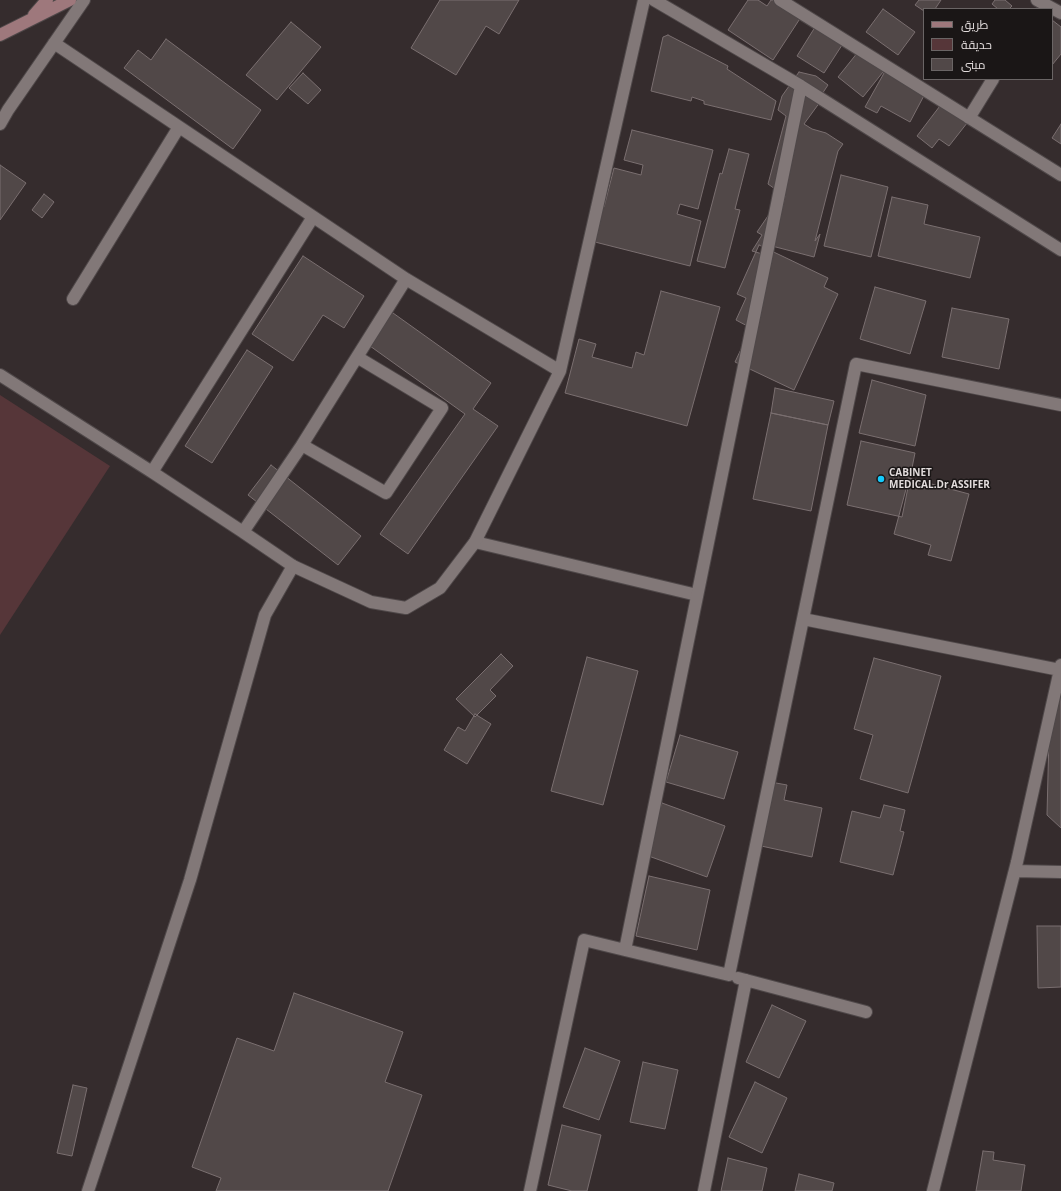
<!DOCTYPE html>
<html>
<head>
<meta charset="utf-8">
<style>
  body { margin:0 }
  #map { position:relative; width:1061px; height:1191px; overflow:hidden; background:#352c2d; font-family:"Open Sans",Cairo,sans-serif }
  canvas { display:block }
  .legend { position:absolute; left:923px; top:8px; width:130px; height:72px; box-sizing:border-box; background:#1a1616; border:1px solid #6a6565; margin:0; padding:5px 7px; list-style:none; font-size:12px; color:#e2dcdc }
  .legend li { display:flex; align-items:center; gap:8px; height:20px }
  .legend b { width:20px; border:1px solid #6a6565 }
</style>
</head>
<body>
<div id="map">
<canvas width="1061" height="1191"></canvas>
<ul class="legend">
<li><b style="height:5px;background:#9e787c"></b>طريق</li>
<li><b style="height:11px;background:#563639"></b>حديقة</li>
<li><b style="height:11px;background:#514848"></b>مبنى</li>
</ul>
</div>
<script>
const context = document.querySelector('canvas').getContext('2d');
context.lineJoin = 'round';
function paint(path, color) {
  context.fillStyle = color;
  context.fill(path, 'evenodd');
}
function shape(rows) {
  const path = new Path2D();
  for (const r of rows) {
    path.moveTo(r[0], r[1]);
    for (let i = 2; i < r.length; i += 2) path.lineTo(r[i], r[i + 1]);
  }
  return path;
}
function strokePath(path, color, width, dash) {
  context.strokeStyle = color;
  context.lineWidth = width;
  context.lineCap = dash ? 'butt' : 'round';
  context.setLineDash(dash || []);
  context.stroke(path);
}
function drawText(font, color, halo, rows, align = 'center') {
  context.font = font + ' "Open Sans",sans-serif';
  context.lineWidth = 3;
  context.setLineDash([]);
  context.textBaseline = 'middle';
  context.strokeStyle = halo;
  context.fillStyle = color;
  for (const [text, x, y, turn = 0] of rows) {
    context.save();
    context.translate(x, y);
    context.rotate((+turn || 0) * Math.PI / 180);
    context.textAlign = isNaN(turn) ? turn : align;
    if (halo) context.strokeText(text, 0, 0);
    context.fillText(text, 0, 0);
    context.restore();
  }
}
const green = shape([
  [0,395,110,466,0,635]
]);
const building = shape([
  [440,0,519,0,499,34,486,26,456,75,411,48,440,0],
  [748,0,758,0,767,6,771,0,775,0,801,17,773,60,728,30,748,0],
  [919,0,941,0,935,9,924,9,924,11,915,5,919,0],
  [995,0,1005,0,1012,6,1009,9,998,9,992,4,995,0],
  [883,9,915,32,898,55,866,32,883,9],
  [1052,20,1061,27,1061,54,1052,65,1052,20],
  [291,22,321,47,277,100,246,75,291,22],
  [817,24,844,42,824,73,797,56,817,24],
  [668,35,728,66,727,69,776,101,771,120,704,104,704,101,692,97,691,101,651,91,663,37,668,35],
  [166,39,261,110,233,149,124,68,138,50,151,60,166,39],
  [862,47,887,67,863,97,838,77,862,47],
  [888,66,928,88,910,122,881,106,877,113,865,107,888,66],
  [799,72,816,76,828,85,822,94,820,102,804,124,812,129,826,133,843,144,838,151,815,241,820,234,814,257,772,246,766,255,752,251,762,235,757,232,772,210,781,213,785,196,768,184,786,116,778,110,782,96,799,72],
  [303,73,321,90,308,104,289,88,303,73],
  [946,98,971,118,949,146,939,139,932,148,917,136,946,98],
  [1061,124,1061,144,1052,138,1061,124],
  [632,130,713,150,698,209,680,204,677,214,701,221,690,266,591,241,600,206,604,207,614,168,641,175,643,165,624,160,632,130],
  [729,149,749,154,735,209,740,210,725,268,697,261,720,173,722,174,729,149],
  [0,165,26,183,0,220,0,165],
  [841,175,888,187,871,257,824,246,841,175],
  [44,194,54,202,42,218,32,210,44,194],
  [892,197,928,205,924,224,980,237,970,278,878,256,892,197],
  [759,245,828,278,824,287,838,294,794,390,735,362,751,328,736,320,746,298,737,294,759,245],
  [303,256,364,296,344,328,323,315,293,361,252,334,303,256],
  [875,287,926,301,910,354,860,339,875,287],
  [661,291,720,307,687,426,565,393,579,339,596,344,592,357,632,368,636,352,644,355,661,291],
  [386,308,491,383,473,409,498,426,408,554,380,534,465,414,363,341,386,308],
  [952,308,1009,319,999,369,942,357,952,308],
  [247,350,273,367,212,463,185,446,247,350],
  [872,380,926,395,915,446,859,433,872,380],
  [775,388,834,401,828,425,771,413,775,388],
  [771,413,828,425,811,511,753,499,771,413],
  [861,441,915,453,902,517,847,505,861,441],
  [271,465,361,536,338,565,248,495,271,465],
  [909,478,969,494,951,561,928,555,931,545,894,534,909,478],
  [501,654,513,666,490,690,496,696,475,717,456,699,501,654],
  [587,657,638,671,603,805,551,791,587,657],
  [874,658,941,676,908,793,860,779,873,735,854,729,874,658],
  [1050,696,1061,696,1061,828,1047,815,1050,696],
  [475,714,491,724,467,764,444,750,458,727,465,731,475,714],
  [680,735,738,752,724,799,666,782,680,735],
  [765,781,787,785,784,800,822,808,812,857,752,844,765,781],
  [662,803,725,826,707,877,643,854,662,803],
  [884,805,905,810,900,831,904,832,893,875,840,862,852,811,880,818,884,805],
  [649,876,710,890,697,950,636,936,649,876],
  [1037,926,1061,926,1061,987,1038,988,1037,926],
  [294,993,403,1032,385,1082,422,1095,388,1191,216,1191,221,1178,192,1167,237,1038,274,1051,294,993],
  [772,1005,806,1021,779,1078,746,1062,772,1005],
  [585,1048,620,1061,599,1120,563,1107,585,1048],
  [643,1062,678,1070,665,1129,630,1122,643,1062],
  [755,1082,787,1098,762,1153,729,1137,755,1082],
  [73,1085,87,1088,72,1156,57,1153,73,1085],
  [562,1125,601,1135,587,1191,572,1191,548,1185,562,1125],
  [983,1151,994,1152,993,1160,1025,1165,1021,1191,976,1191,983,1151],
  [728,1158,767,1168,762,1191,721,1191,728,1158],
  [799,1174,834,1183,832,1191,795,1191,799,1174]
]);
const lane = shape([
  [475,542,697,595],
  [88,1191,190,880,265,615,293,566]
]);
const street = shape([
  [654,0,801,86,1061,250],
  [780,0,1061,175],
  [1037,0,1061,13],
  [54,43,406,279,560,371],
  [969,118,993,79],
  [0,124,8,110,84,0],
  [73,299,179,127],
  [357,357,442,408,386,493,302,445,357,357,406,279],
  [0,375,152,472],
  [302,445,243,532,152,472,313,217],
  [243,532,293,566,371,602,406,608,440,588,475,542,560,371,644,0],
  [803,619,1060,670],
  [1015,871,1061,872],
  [625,950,729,975,856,364,1061,405],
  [738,978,866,1012],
  [530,1191,584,940,625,950,801,86],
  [704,1191,746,980],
  [933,1191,1017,862,1061,665]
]);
const secondary = shape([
  [34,15,47,0],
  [0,35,70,0]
]);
const markers = [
  [881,479,4,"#14cafb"]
];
const poiNames = [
  ["CABINET",889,473],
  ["MEDICAL.Dr ASSIFER",889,485]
];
paint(green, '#563639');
paint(building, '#514848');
strokePath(building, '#7a6f70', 1);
strokePath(lane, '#4f4849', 14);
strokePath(street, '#4f4849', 14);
strokePath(secondary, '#4f4849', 14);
strokePath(lane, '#827878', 12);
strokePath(street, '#827878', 12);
strokePath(secondary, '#9e787c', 12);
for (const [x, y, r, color] of markers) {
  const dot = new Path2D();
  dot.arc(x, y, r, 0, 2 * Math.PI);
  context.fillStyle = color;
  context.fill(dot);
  strokePath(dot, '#1a1616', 1.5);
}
drawText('bold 10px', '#e2dcdc', '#1a1616', poiNames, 'left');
</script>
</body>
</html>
